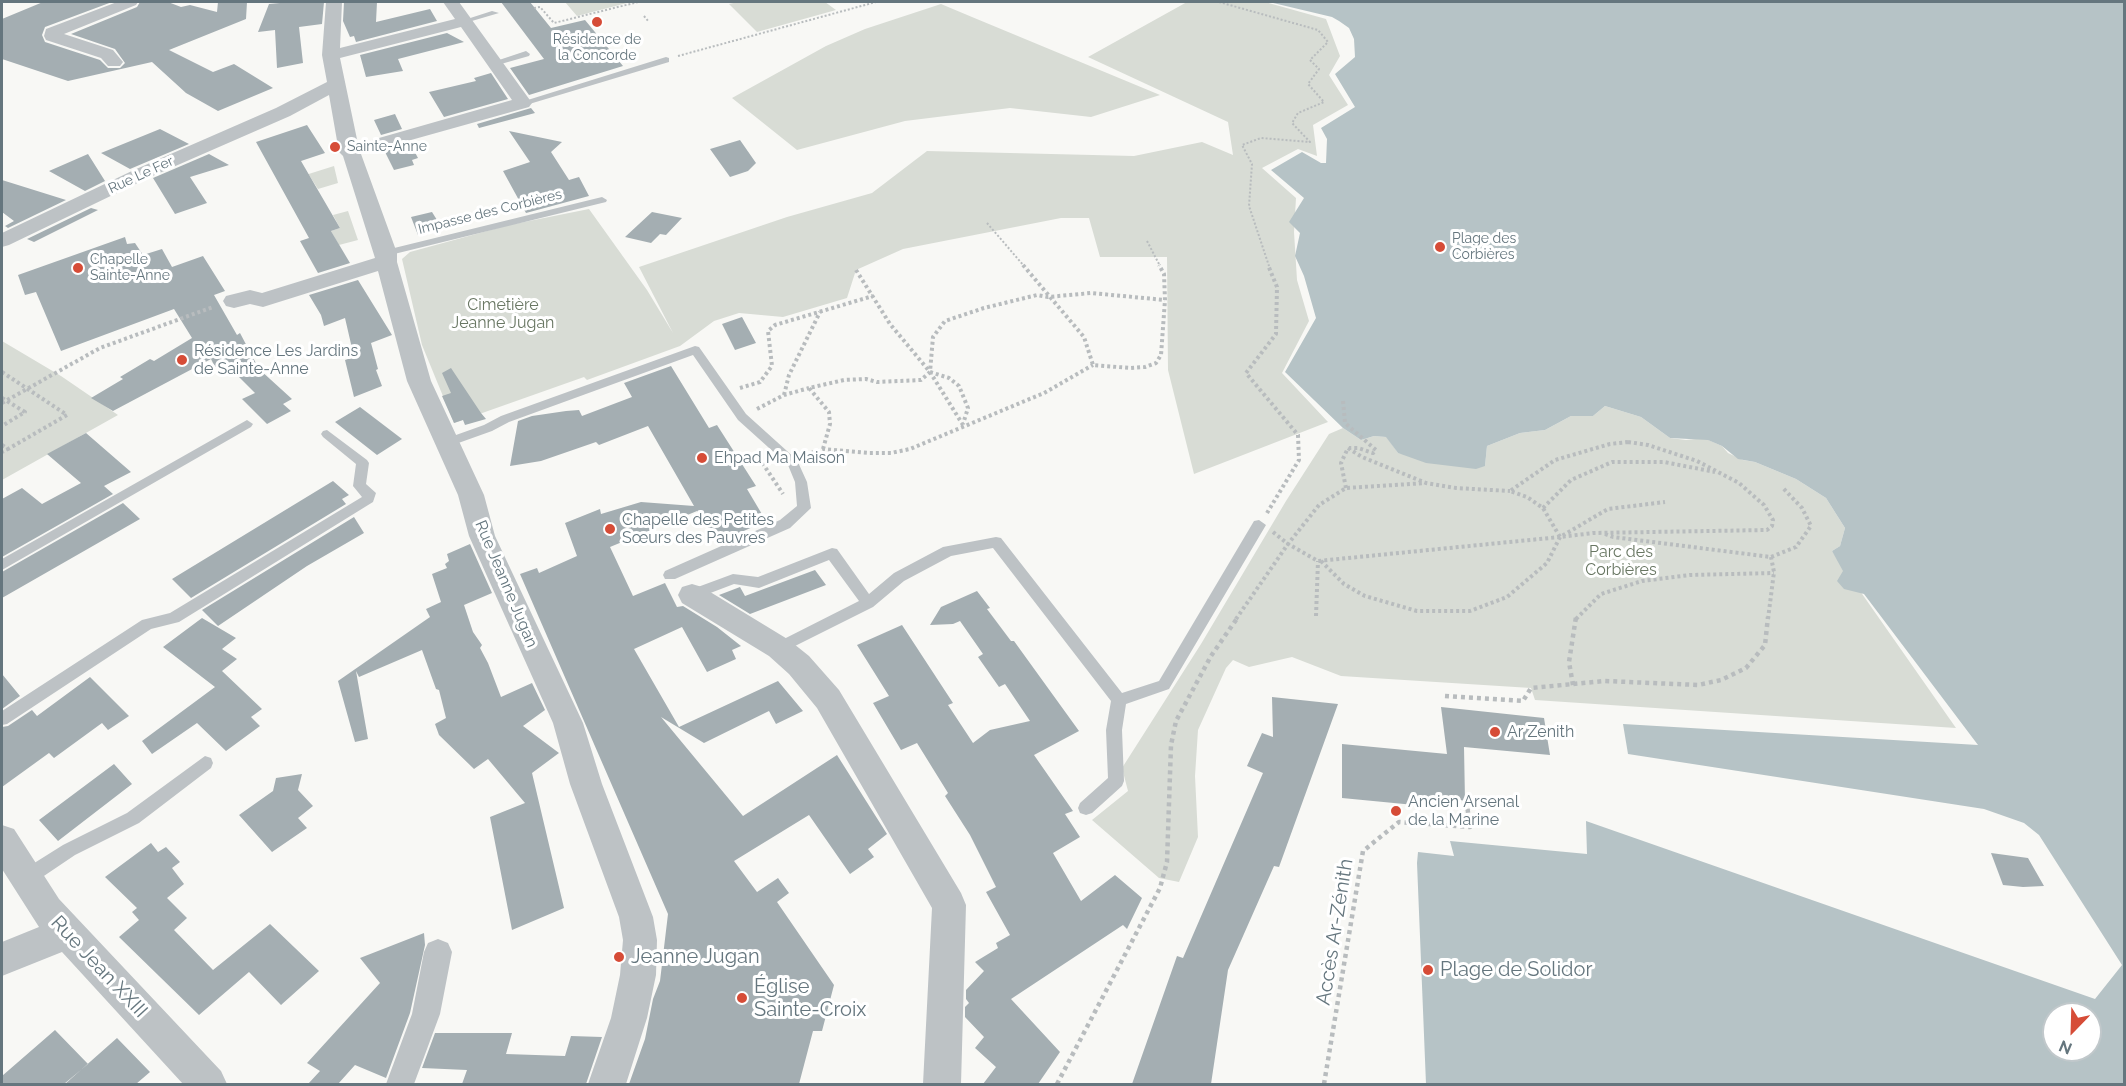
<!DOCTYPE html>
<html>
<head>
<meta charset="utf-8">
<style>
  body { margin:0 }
  #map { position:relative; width:2126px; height:1086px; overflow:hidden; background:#f8f8f5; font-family:Raleway,sans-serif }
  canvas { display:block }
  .frame { position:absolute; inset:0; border:3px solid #65767e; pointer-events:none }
  .north { position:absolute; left:2042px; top:1002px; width:60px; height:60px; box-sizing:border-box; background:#fff; border:2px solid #c1c8cb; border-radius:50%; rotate:203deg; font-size:16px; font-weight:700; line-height:24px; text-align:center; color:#65767e }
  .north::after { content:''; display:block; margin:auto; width:21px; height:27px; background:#d64c37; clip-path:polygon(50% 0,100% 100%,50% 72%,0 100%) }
</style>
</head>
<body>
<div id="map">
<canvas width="2126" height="1086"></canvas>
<div class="frame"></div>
<div class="north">N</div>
</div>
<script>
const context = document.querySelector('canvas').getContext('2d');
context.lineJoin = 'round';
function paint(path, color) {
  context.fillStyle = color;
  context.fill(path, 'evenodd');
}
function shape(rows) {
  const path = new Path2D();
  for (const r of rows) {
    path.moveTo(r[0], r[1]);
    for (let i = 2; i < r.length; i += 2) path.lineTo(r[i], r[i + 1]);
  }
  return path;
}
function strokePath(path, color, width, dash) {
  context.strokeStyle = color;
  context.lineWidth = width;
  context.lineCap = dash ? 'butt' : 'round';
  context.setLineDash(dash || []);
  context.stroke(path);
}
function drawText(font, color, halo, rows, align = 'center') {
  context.font = font + ' Raleway,sans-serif';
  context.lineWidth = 6;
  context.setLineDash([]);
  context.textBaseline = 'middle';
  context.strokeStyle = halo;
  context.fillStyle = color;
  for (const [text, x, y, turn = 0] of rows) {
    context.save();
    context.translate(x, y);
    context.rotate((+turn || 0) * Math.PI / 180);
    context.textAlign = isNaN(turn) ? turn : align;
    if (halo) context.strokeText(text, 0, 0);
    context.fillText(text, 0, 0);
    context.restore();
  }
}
const green = shape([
  [565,2,626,2,627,3,577,16],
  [738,2,825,2,836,10,757,32,729,4],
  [1187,2,1265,2,1326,19,1340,56,1329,75,1348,105,1313,125,1317,156,1298,149,1262,168,1296,198,1294,232,1297,280,1309,321,1282,373,1328,422,1194,474,1168,370,1167,257,1100,257,1089,218,1061,218,903,249,856,270,847,298,783,317,739,313,714,321,680,346,587,380,584,377,454,423,422,345,402,259,410,252,509,225,589,209,647,290,673,333,639,267,787,217,872,193,927,151,1134,156,1202,142,1233,155,1228,122,1088,57],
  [941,4,972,17,1160,95,1091,117,1010,108,905,121,797,150,732,98,826,46,865,29],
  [334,166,338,183,318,189,309,175,277,184],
  [348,211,358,240,339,245,331,231,340,228,333,215],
  [2,341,61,376,118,415,2,480],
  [1605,406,1641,417,1670,438,1686,440,1704,438,1722,446,1728,453,1743,460,1755,462,1796,479,1826,498,1845,528,1840,546,1832,551,1956,728,1535,700,1531,688,1341,676,1292,657,1249,667,1233,660,1226,668,1198,730,1195,776,1198,837,1179,882,1159,878,1092,820,1128,791,1122,768,1201,644,1286,501,1329,434,1343,428,1361,440,1374,436,1387,437,1398,453,1485,466,1487,446,1520,433,1545,430,1571,416,1593,416]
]);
const water = shape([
  [1269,2,2124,2,2124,1084,1426,1084,1417,863,1418,852,1454,856,1450,841,1587,854,1586,821,2095,999,2122,965,2039,835,2024,823,1984,809,1628,754,1623,724,1978,745,1864,594,1844,589,1837,581,1843,571,1832,551,1840,546,1845,528,1826,498,1796,479,1755,462,1738,459,1722,446,1708,440,1670,438,1641,417,1605,406,1593,416,1571,416,1545,430,1520,433,1487,446,1485,466,1476,469,1426,463,1398,453,1386,437,1374,436,1361,440,1343,428,1285,372,1316,318,1304,276,1295,256,1300,233,1289,222,1304,198,1271,170,1302,152,1321,163,1326,163,1327,139,1321,128,1355,107,1335,74,1355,57,1354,39,1349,28,1339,21,1332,17],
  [2054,1014,2090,1014,2090,1050,2054,1050]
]);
const building = shape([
  [43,2,112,2,45,27,42,35,45,42,100,60,108,68,120,68,125,63,115,49,71,34,137,7,140,2,168,2,181,7,190,5,217,12,218,2,247,2,246,19,169,50,213,72,234,64,273,88,218,111,186,93,152,62,68,81,2,59,2,19],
  [291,2,324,2,322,24,299,27,303,63,277,68,275,30,258,32,269,4],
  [344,2,377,2,376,22,430,9,437,21,356,42,354,36,350,37,343,21],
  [501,2,530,2,551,28,585,20,623,66,529,95,510,68,544,59],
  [447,33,464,42,398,59,403,71,366,77,360,55],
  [491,73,508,99,444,117,429,92,476,81,474,78],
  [531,108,535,113,479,128,477,124],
  [395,114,402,129,381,135,374,120],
  [307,125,325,153,301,161,340,228,331,231,350,263,318,273,300,241,309,238,256,142],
  [160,129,189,144,130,169,101,153],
  [509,131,562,142,551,152,569,180,579,177,589,196,526,213,503,171,530,162],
  [740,140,756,163,748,171,730,177,710,149],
  [410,143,418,158,412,160,414,165,394,170,385,152,388,151,387,149],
  [88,154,105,181,85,191,49,171],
  [209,154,229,165,190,177,207,203,175,214,153,178],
  [2,180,66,200,8,228,5,226,14,221,2,212],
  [91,208,98,210,34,242,27,239],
  [432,212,442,228,418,235,411,217],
  [652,212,682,218,666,235,660,234,651,243,625,237],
  [125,237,127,244,135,243,143,255,162,249,172,267,203,256,225,291,214,295,237,335,240,333,259,369,292,399,283,404,291,411,267,424,242,399,255,393,225,363,215,367,211,359,113,411,91,398,123,379,120,377,150,359,154,361,192,338,174,309,61,351,36,292,25,295,18,275],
  [358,280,392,335,371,343,378,369,376,370,382,386,354,397,345,360,354,357,345,318,324,326,321,315,309,295],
  [742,317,756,343,735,350,722,324],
  [671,366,709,428,717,425,756,486,747,489,766,521,717,543,697,511,610,547,633,596,665,583,677,607,683,606,717,627,741,646,732,650,736,659,707,672,682,627,634,649,679,727,778,681,803,711,776,724,769,711,704,743,661,717,743,816,837,755,887,834,868,849,874,857,850,874,809,815,734,861,757,892,778,878,789,893,777,902,834,985,822,1031,813,1031,799,1084,629,1084,645,1039,653,999,660,981,668,914,520,574,537,568,539,573,577,556,565,523,600,509,601,514,641,502,694,506,648,426,599,445,596,442,541,461,510,466,518,421,532,416,566,411,579,410,582,416,632,397,624,383],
  [451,368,481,413,486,419,465,425,463,420,454,423,442,396,451,393,442,373],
  [360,407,402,439,377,455,335,422],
  [86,433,131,472,104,486,113,494,2,557,2,499,22,488,42,504,81,483,47,454],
  [333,481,349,495,342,499,346,504,191,598,172,579],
  [123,503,140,519,2,598,2,572],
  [354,517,364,533,307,566,218,626,202,610],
  [470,544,492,593,464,605,473,632,482,645,480,648,488,663,501,697,532,683,545,710,523,726,559,753,532,773,564,908,512,930,490,817,525,803,488,759,474,769,439,735,435,724,446,718,439,690,436,689,422,650,359,677,356,671,368,739,355,742,338,681,430,617,426,609,441,602,432,574,447,568,445,564,449,561,447,554],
  [815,570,826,585,750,614,719,595,740,587,745,596],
  [977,591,990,608,987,609,1011,641,1014,641,1079,731,1034,755,1073,811,1065,814,1080,837,1053,853,1081,901,1115,875,1142,898,1127,929,1123,925,1011,999,1060,1052,1038,1084,983,1084,996,1067,975,1048,984,1037,965,1017,965,1007,969,1003,966,999,966,990,984,971,975,962,998,948,996,943,1010,935,986,892,996,887,970,835,945,796,948,793,917,743,901,750,873,703,889,696,857,645,902,625,953,703,948,705,973,743,990,730,1030,721,1005,684,999,687,978,657,983,654,960,621,953,624,930,625,941,607],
  [202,618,236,638,222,649,237,659,222,671,262,709,251,717,260,726,226,751,197,723,152,754,142,741,215,687,163,647],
  [2,674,20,696,2,709],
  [90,677,129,716,108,730,102,723,54,758,49,753,2,787,2,727,8,726,32,710,37,716],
  [1272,697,1338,704,1279,867,1274,866,1228,970,1211,1084,1132,1084,1177,956,1183,958,1263,773,1247,766,1262,733,1273,737],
  [1441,707,1544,718,1550,755,1464,747,1465,801,1456,799,1456,809,1342,798,1342,744,1447,754],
  [114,764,132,784,58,841,39,820],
  [302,774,298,790,313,806,298,818,307,828,272,852,239,815,273,791,276,778],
  [151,843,158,852,166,847,180,862,172,868,184,884,167,898,187,918,174,930,213,970,270,924,319,971,281,1005,249,972,199,1015,119,937,139,920,132,912,137,908,105,877],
  [1991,853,2028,858,2044,886,2023,887,2003,885],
  [424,933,425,945,410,1013,386,1078,355,1065,338,1084,308,1084,320,1071,307,1063,380,983,360,958],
  [55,1030,88,1064,64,1084,2,1084,2,1076],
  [435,1033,512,1033,506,1054,565,1056,571,1036,602,1037,586,1084,462,1084,467,1070,422,1068],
  [117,1038,150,1072,136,1084,65,1084]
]);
const pathFar2 = shape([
  [1219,2,1318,30,1328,42,1310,60,1319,69,1308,84,1324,102,1298,113,1292,123,1310,142,1261,138,1242,145,1252,164,1249,206,1269,266],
  [534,8,540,7,554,23,638,2],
  [644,16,649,22],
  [678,56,876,2],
  [987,223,1024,266],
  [1147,241,1160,266]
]);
const pathFar1 = shape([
  [1023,265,1084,337,1093,365,1130,368,1145,367,1156,363,1161,355,1165,300,1164,274,1159,265],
  [856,270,890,324,930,372,963,425],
  [2,372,67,415,8,449],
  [930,372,949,378,959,386,968,408,963,424],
  [740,388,760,382,772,366,768,331,775,325,873,296],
  [784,395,789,375,820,312],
  [2,398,25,412,2,426],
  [1343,401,1345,423,1376,450,1373,453,1358,448,1349,448],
  [2,403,100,348,213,307],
  [757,409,784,395,809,388],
  [1628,442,1648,445,1697,461,1739,483,1764,505,1773,520,1772,526,1767,530,1593,533,1560,537,1543,508,1527,497,1510,491,1555,460,1610,444,1628,442],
  [2,445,8,449,2,452],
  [1348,448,1362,457,1426,483,1456,488,1510,491],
  [823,449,830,424,829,412,809,388,844,380,866,379,877,382,921,380,930,372,933,337,945,321,984,308,1037,295,1048,297,1091,293,1165,300],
  [805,455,823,449,869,453,891,453,910,449,1044,393,1093,365],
  [759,458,783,494],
  [1346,488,1341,463,1348,448],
  [1543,508,1571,480,1612,462,1664,462,1715,472],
  [1267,513,1299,460,1298,435,1246,373,1276,334,1277,287,1268,265],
  [1273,532,1288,544,1318,561,1560,537],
  [1605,534,1613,537,1771,557,1796,547,1811,526,1802,508,1783,488],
  [1321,561,1344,584,1365,596,1417,611,1470,611,1507,597,1547,563,1560,537,1608,509,1665,502],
  [1316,616,1318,561],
  [1236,619,1288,544,1319,505,1346,488,1426,483],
  [1576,619,1601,594,1642,581,1690,575,1774,573],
  [1768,619,1774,572,1771,557]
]);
const path = shape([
  [1573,685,1569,662,1576,617],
  [1445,696,1523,701,1531,688,1605,681,1698,685,1721,680,1746,668,1765,645,1768,617],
  [1057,1084,1160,888,1167,862,1171,745,1176,721,1211,656,1238,617],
  [1324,1084,1363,851,1399,822,1470,827,1467,805]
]);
const service = shape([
  [492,11,499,13,465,23,461,21,492,11],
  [526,51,530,54,529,56,494,66,490,63,526,51],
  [666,57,669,58,669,62,526,105,518,103,666,57],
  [602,197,607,200,606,202,386,256,381,253,382,251,602,197],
  [695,346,699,347,746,414,797,460,807,482,811,508,790,528,675,579,665,579,663,575,665,571,780,520,797,506,795,482,788,465,738,420,693,355,509,422,492,431,450,446,442,446,440,443,442,440,484,425,501,416,695,346],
  [247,420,253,424,251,427,2,570,2,559,247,420],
  [327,430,367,460,369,463,366,484,376,493,373,502,179,622,151,629,7,724,2,725,2,711,142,620,170,613,362,497,353,486,356,464,323,437,321,434,323,431,327,430],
  [1259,520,1266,525,1169,689,1126,704,1122,730,1124,781,1122,786,1092,813,1086,815,1080,813,1078,808,1080,803,1108,778,1106,730,1111,701,993,548,951,556,904,581,873,607,779,654,774,652,772,648,774,644,859,601,829,560,759,588,734,584,692,600,687,599,685,595,687,591,733,574,758,577,832,548,837,549,869,594,894,573,943,547,996,537,1001,538,1122,693,1159,681,1254,521,1259,520],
  [205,756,211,758,213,763,211,768,139,823,75,855,32,884,26,886,20,884,18,878,20,872,63,845,127,813,205,756]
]);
const pedestrian = shape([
  [438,939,448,943,452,952,440,1014,414,1084,386,1084,412,1014,424,952,428,943,438,939]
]);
const minor = shape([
  [117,2,138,2,136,5,64,34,113,50,123,62,120,66,108,66,101,58,46,40,44,36,46,29,117,2],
  [326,2,342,2,340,48,455,19,443,2,459,2,532,103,529,107,361,154,397,253,397,262,431,381,484,495,495,536,583,723,602,784,653,917,657,940,656,975,647,1018,626,1084,588,1084,611,1018,620,975,623,940,619,917,570,784,553,723,469,536,458,495,407,381,378,271,263,307,250,304,234,308,226,306,223,301,226,296,250,290,262,293,375,258,343,156,339,152,329,95,290,116,148,178,9,245,2,247,2,233,134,170,276,108,327,82,322,55,326,2],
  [461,27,512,100,358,144,340,58,461,27],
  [692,584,702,587,789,640,809,656,839,690,961,893,966,905,961,1084,923,1084,932,908,817,708,789,674,769,656,682,603,678,595,682,587,692,584],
  [2,825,14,829,59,899,221,1071,227,1084,183,1084,62,952,2,976,2,942,39,927,2,869,2,825]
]);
const markers = [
  [597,22,6,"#d64c37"],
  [335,147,6,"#d64c37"],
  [1440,247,6,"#d64c37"],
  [78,268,6,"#d64c37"],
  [182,360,6,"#d64c37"],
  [702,458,6,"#d64c37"],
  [610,529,6,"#d64c37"],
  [1495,732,6,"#d64c37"],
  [1396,811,6,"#d64c37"],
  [619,957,6,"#d64c37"],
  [1428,970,6,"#d64c37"],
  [742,998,6,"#d64c37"]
];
const farPoinames = [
  ["Résidence de",597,40,"center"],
  ["la Concorde",597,56,"center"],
  ["Sainte-Anne",347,147],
  ["Plage des",1452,239],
  ["Corbières",1452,255],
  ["Chapelle",90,260],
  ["Sainte-Anne",90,276]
];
const farStreetnames = [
  ["Rue Le Fer",141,175,-25],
  ["Impasse des Corbières",490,212,-14]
];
const parkNames = [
  ["Cimetière",503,305],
  ["Jeanne Jugan",503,323],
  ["Parc des",1621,552],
  ["Corbières",1621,570]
];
const poiNames = [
  ["Résidence Les Jardins",194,351],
  ["de Sainte-Anne",194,369],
  ["Ehpad Ma Maison",714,458],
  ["Chapelle des Petites",622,520],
  ["Sœurs des Pauvres",622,538],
  ["Ar Zenith",1507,732],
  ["Ancien Arsenal",1408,802],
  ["de la Marine",1408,820]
];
const streetNames = [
  ["Rue Jeanne Jugan",506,584,67]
];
const nearStreetnames = [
  ["Accès Ar-Zénith",1335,932,-81],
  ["Rue Jean XXIII",99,967,47]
];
const nearPoinames = [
  ["Jeanne Jugan",631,957],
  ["Plage de Solidor",1440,970],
  ["Église",754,987],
  ["Sainte-Croix",754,1010]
];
paint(green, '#d8dcd5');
paint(water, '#b6c3c6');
paint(building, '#a4aeb2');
strokePath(pathFar2, '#b8bcbe', 2, [2, 2]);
strokePath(pathFar1, '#b8bcbe', 4, [3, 3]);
strokePath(path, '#b8bcbe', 4.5, [4, 4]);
paint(service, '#bdc2c5');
paint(pedestrian, '#bdc2c5');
paint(minor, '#bdc2c5');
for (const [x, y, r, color] of markers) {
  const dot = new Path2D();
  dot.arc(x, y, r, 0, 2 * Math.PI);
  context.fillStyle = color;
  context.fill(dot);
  strokePath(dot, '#fff', 2);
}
drawText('14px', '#65767e', '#fff', farPoinames, 'left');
drawText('14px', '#65767e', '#fff', farStreetnames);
drawText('16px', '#697763', '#fff', parkNames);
drawText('16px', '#65767e', '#fff', poiNames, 'left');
drawText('16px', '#65767e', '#fff', streetNames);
drawText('20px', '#65767e', '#fff', nearStreetnames);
drawText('20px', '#65767e', '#fff', nearPoinames, 'left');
</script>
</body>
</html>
